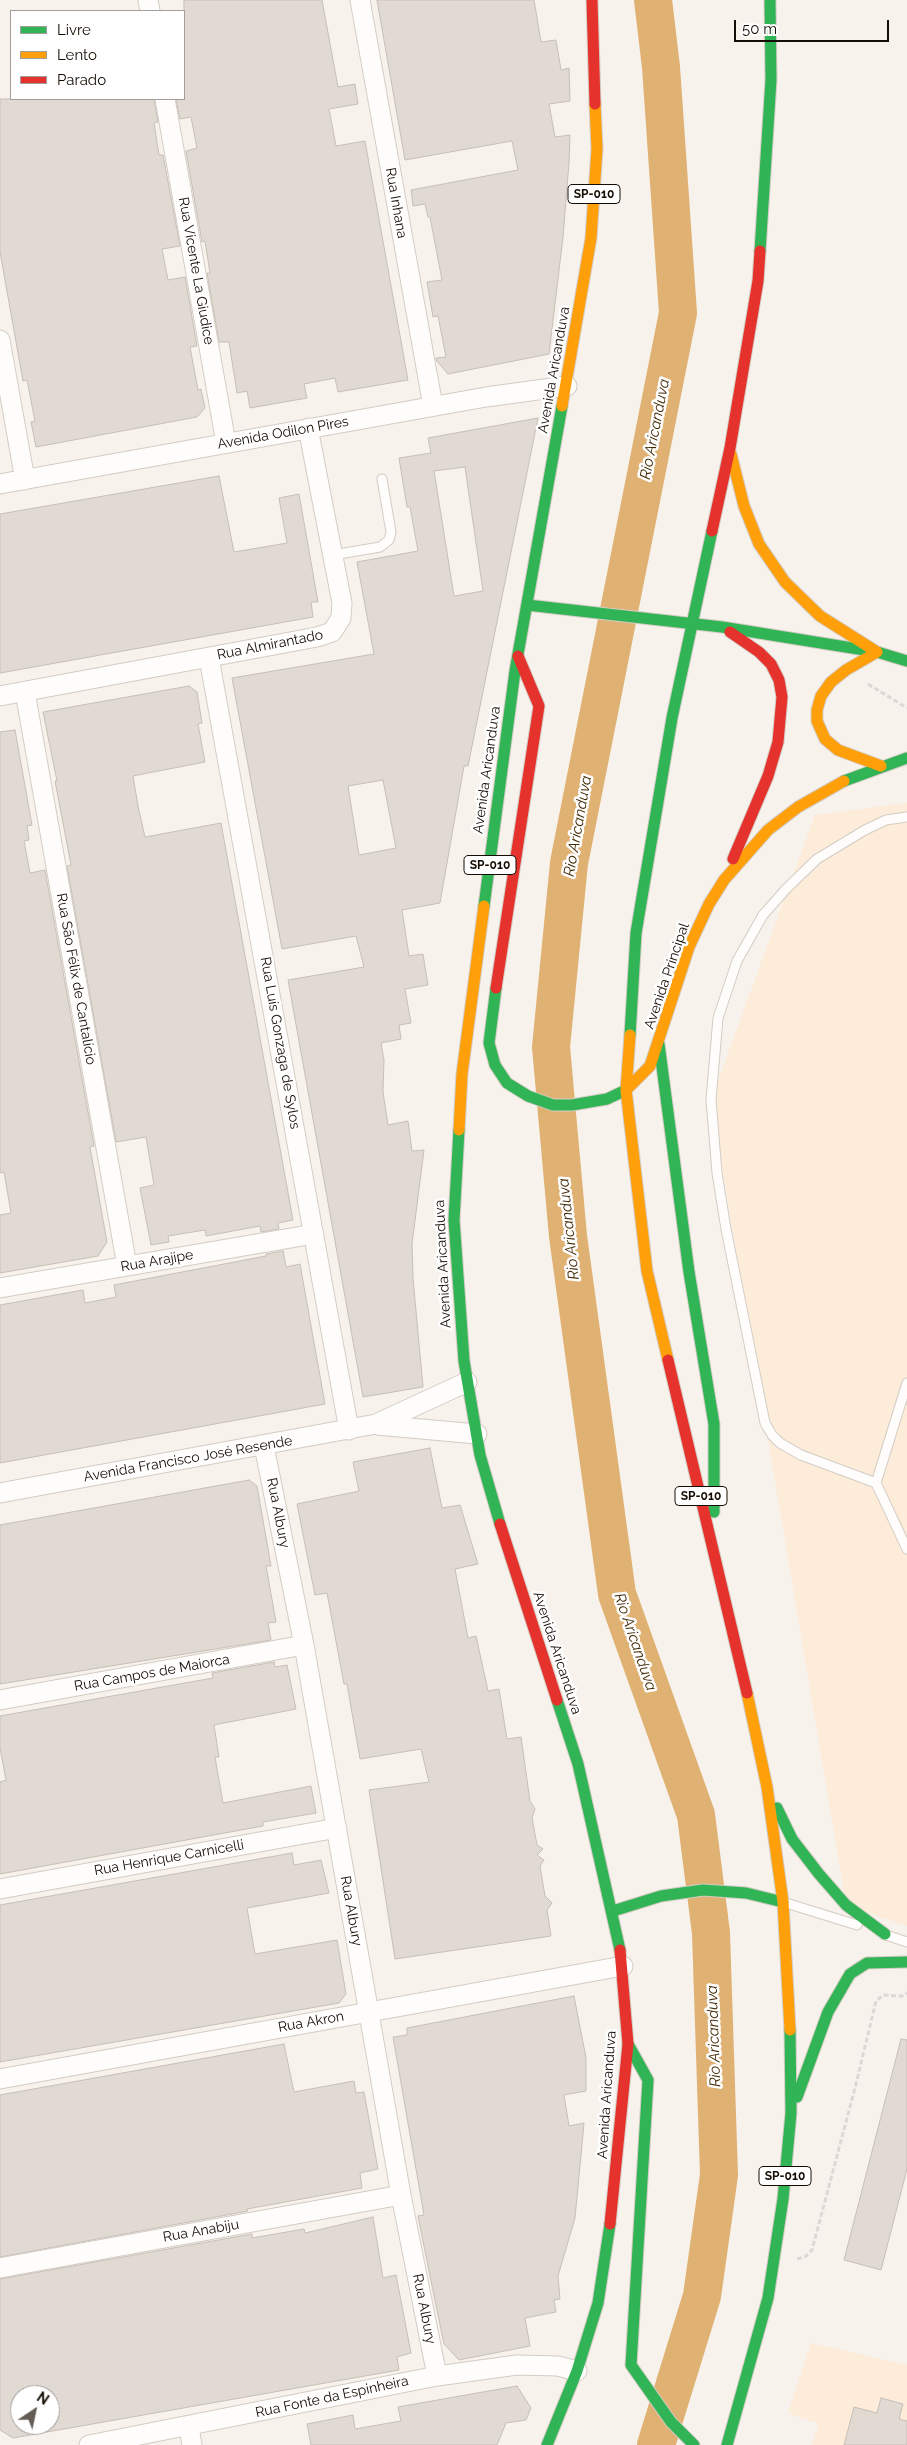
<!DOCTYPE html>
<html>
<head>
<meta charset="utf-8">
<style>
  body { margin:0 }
  #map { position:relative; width:907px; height:2445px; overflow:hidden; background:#f8f2ec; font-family:Raleway,sans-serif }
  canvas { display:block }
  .legend { position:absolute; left:10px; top:10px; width:175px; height:90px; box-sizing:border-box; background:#fff; border:1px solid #a19e9b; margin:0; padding:6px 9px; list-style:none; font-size:15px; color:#150d04 }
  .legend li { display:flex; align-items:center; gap:10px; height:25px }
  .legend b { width:25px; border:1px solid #a19e9b }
  .north { position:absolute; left:10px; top:2385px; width:50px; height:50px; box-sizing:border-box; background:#fff; border:1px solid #a19e9b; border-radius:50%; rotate:34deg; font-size:14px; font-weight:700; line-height:20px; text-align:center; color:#150d04 }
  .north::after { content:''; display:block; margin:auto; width:18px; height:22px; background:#645d55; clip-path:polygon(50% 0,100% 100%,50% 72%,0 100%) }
  .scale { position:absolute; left:734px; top:20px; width:155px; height:22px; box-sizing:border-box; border:2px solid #150d04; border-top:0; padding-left:6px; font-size:15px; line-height:18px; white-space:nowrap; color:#150d04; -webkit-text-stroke:4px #fff; paint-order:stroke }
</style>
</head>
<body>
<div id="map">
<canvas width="907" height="2445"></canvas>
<ul class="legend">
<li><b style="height:6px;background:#30b455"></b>Livre</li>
<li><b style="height:6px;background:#ff9f0a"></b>Lento</li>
<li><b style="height:6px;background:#e5322d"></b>Parado</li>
</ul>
<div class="north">N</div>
<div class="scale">50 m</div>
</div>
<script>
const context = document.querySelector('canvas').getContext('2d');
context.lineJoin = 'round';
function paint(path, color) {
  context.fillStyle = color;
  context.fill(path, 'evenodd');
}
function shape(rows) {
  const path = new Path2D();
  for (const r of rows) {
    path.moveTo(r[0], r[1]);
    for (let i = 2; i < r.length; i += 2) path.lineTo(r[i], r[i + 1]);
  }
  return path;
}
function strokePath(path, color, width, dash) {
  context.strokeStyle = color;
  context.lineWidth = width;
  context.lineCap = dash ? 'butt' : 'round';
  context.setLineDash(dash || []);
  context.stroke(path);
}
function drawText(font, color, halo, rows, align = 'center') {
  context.font = font + ' Raleway,sans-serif';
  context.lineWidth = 5;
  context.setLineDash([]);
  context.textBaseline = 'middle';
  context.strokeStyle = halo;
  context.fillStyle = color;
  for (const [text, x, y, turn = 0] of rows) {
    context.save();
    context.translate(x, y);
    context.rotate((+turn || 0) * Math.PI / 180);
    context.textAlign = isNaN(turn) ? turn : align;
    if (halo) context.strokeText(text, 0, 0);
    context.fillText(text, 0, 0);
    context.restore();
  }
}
const built = shape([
  [907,803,907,1926,846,1905,711,1100,815,815],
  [811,2343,907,2365,907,2445,812,2445,819,2424,788,2413]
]);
const river = shape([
  [653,0,661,67,678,313,569,863,551,1047,568,1236,617,1594,696,1815,711,1933,719,2175,702,2296,656,2445]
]);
const building = shape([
  [184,0,322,0,338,87,355,84,358,104,329,109,336,146,365,141,408,380,338,392,335,378,304,384,307,398,250,408,247,391,237,393,229,342,219,342,207,273,210,273,205,241,202,242,186,151,197,148,191,117,180,119,176,99,184,99,184,0],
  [377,0,534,0,541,42,556,40,561,70,569,68,570,101,549,104,555,137,570,135,569,163,563,237,549,354,448,374,436,360,436,358,446,357,438,316,433,317,427,282,442,280,430,217,428,217,425,204,413,206,411,190,518,170,512,141,405,160,377,0],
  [0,99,154,99,158,122,154,123,159,155,163,155,180,246,162,249,168,280,185,277,197,346,190,347,198,390,201,389,205,408,197,417,36,447,31,422,35,421,27,380,23,381,0,252,0,99],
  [538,418,468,766,464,766,440,903,402,910,409,956,423,954,428,985,405,989,411,1023,399,1025,401,1039,381,1043,384,1060,383,1092,388,1125,408,1121,412,1151,424,1150,412,1244,413,1278,423,1387,363,1397,288,980,364,967,356,936,282,949,232,678,374,654,357,562,418,551,410,507,407,507,399,458,431,453,428,438,538,418],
  [465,467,483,591,454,596,434,471,465,467],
  [383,780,396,848,359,855,348,786,383,780],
  [219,476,234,552,287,543,279,498,299,494,318,602,311,602,313,617,0,673,0,514,219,476],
  [189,686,197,692,202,723,198,724,205,762,133,776,138,806,145,837,221,823,293,1220,278,1223,279,1229,261,1232,260,1226,206,1236,205,1230,168,1236,169,1242,151,1245,140,1188,154,1185,146,1137,116,1142,67,866,71,865,55,781,57,781,43,712,189,686],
  [15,730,32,825,27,826,29,840,24,841,30,873,45,870,94,1146,90,1147,107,1242,98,1256,0,1273,0,1215,11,1213,4,1172,0,1173,0,732,15,730],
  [283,1251,286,1267,300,1264,325,1404,0,1463,0,1305,83,1290,85,1303,116,1297,114,1285,266,1256,266,1254,283,1251],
  [430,1448,442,1508,460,1505,478,1564,455,1569,468,1638,476,1636,488,1691,499,1689,507,1739,521,1737,530,1801,535,1809,532,1818,537,1845,543,1849,537,1855,544,1860,540,1866,545,1896,552,1903,547,1910,551,1936,395,1959,369,1790,429,1782,421,1749,360,1759,347,1684,344,1684,327,1593,315,1595,297,1504,359,1491,353,1462,430,1448],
  [249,1480,257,1486,271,1566,266,1566,276,1622,268,1623,271,1640,0,1684,0,1525,249,1480],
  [274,1662,275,1667,287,1665,296,1709,214,1725,219,1757,215,1757,223,1803,311,1786,316,1813,263,1822,263,1826,0,1874,0,1782,6,1780,0,1748,0,1716,213,1678,212,1673,274,1662],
  [292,1853,294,1865,321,1860,329,1893,247,1908,255,1954,337,1940,346,1994,339,2003,0,2062,0,1905,292,1853],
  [574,1996,586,2058,586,2091,564,2095,569,2126,584,2123,575,2218,558,2276,560,2299,554,2300,556,2312,525,2318,530,2346,459,2360,444,2344,430,2276,418,2216,424,2215,393,2037,407,2035,407,2028,574,1996],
  [901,2039,907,2040,907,2169,881,2270,844,2260,901,2039],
  [284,2044,294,2092,354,2081,356,2093,364,2092,378,2169,360,2173,362,2188,247,2209,248,2211,0,2257,0,2095,284,2044],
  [373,2217,383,2278,396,2275,411,2353,397,2357,399,2370,13,2438,0,2430,0,2279,252,2234,252,2238,304,2229,305,2233,373,2217],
  [20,2395,50,2395,50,2425,20,2425,20,2395],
  [517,2386,531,2408,526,2420,506,2423,497,2445,311,2445,307,2424,353,2415,355,2429,401,2421,398,2407,517,2386],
  [881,2398,903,2404,899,2419,907,2421,907,2445,844,2445,854,2407,877,2413,881,2398]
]);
const path = shape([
  [868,684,907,708],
  [797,2259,805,2257,812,2250,855,2088,876,2001,883,1995,902,1996,907,1993]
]);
const lane = shape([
  [333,555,380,547,389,540,391,532,382,479],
  [907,1383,876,1483,907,1549],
  [876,1483,801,1455,780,1443,772,1435,765,1423,726,1229,717,1173,711,1100,718,1018,737,961,763,915,786,889,817,859,865,830,886,820,907,817],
  [786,1903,857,1925],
  [886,1935,907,1942]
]);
const street = shape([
  [148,0,150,11],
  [360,0,433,406],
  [165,99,226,443],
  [0,340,25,480],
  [0,484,486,397,567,386],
  [209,658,349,1430],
  [25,692,127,1266],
  [0,696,317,637,332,632,341,618,342,603,308,428],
  [0,1288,314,1234],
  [377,1425,477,1434],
  [264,1446,304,1645,401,2195,437,2376],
  [0,1493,376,1424,467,1382],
  [0,1700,304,1645],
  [0,1889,337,1828],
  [0,2079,623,1966],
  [0,2268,401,2195],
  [189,2427,192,2445],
  [89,2445,437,2376,517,2365,558,2366,577,2371]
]);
const fast = shape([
  [760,251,771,80,770,0],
  [527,605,722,627,877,652,907,661],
  [844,781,907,758],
  [484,906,515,671,562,406],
  [496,988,489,1043,495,1065,507,1083,528,1096,553,1105,572,1105,607,1099,626,1090],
  [630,1035,636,933,672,718,712,531],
  [659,1044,689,1272,714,1424,714,1512],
  [459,1130,454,1220,464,1361,480,1455,500,1524],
  [557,1700,578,1764,620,1950],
  [777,1808,792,1839,819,1874,846,1905,885,1934],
  [613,1911,661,1896,703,1890,746,1893,783,1902],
  [628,2044,648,2080,631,2365,671,2422,694,2445],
  [797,2097,828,2012,850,1974,867,1963,907,1962],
  [547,2445,577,2371,598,2303,610,2224],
  [727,2445,768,2298,783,2199,791,2113,790,2030]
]);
const slow = shape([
  [562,406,591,238,597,149,595,104],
  [731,454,744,506,759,544,785,582,820,616,877,652],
  [877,652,846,670,831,682,821,696,817,710,817,721,825,739,838,750,881,766],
  [630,1035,626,1090,647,1271,668,1360],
  [626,1090,650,1066,689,947,709,904,724,880,768,830,798,807,844,781],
  [459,1130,462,1074,484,906],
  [747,1693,767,1787,783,1902,790,2030]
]);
const jam = shape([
  [592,0,595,104],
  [712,531,730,448,758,281,760,251],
  [730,632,759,652,771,664,779,680,782,697,778,742,768,776,733,859],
  [496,988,539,706,518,656],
  [668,1360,747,1693],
  [500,1524,557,1700],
  [610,2224,628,2044,620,1950]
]);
const shields = [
  [594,194,52],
  [490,865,52],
  [701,1496,52],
  [785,2176,52]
];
const shieldNames = [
  ["SP-010",594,194],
  ["SP-010",490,865],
  ["SP-010",701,1496],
  ["SP-010",785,2176]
];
const streetNames = [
  ["Rua Inhana",396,203,80],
  ["Rua Vicente La Giudice",196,271,80],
  ["Avenida Aricanduva",554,370,-80],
  ["Avenida Odilon Pires",283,433,-10],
  ["Rua Almirantado",270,645,-11],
  ["Avenida Aricanduva",487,770,-82],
  ["Avenida Principal",667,976,-71],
  ["Rua São Félix de Cantalício",76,979,80],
  ["Rua Luís Gonzaga de Sylos",280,1043,80],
  ["Rua Arajipe",157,1261,-10],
  ["Avenida Aricanduva",443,1264,-93],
  ["Avenida Francisco José Resende",188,1459,-10],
  ["Rua Albury",278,1513,79],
  ["Avenida Aricanduva",557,1653,72],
  ["Rua Campos de Maiorca",152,1673,-10],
  ["Rua Henrique Carnicelli",169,1858,-10],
  ["Rua Albury",351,1911,80],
  ["Rua Akron",311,2022,-10],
  ["Avenida Aricanduva",607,2095,-86],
  ["Rua Anabiju",201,2231,-10],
  ["Rua Albury",424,2309,79],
  ["Rua Fonte da Espinheira",332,2397,-12]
];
const waterNames = [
  ["Rio Aricanduva",655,429,-79],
  ["Rio Aricanduva",578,826,-80],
  ["Rio Aricanduva",569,1229,-96],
  ["Rio Aricanduva",635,1642,71],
  ["Rio Aricanduva",714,2036,-92]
];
paint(built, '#fcecd9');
strokePath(river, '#dfb274', 38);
paint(building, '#e1dad2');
strokePath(building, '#c6bfb7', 1);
strokePath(lane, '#d3ccc3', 11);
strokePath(street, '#d3ccc3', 21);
strokePath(fast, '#d3ccc3', 13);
strokePath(slow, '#d3ccc3', 13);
strokePath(jam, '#d3ccc3', 13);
strokePath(path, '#dbd9d8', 3, [5, 2.5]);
strokePath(lane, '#fefdfc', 9);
strokePath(street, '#fefdfc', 19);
strokePath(fast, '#30b455', 11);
strokePath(slow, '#ff9f0a', 11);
strokePath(jam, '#e5322d', 11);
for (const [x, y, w] of shields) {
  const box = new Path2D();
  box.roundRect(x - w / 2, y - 9.5, w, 19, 4);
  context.fillStyle = '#fff';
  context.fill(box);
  strokePath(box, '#150d04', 1);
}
drawText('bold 12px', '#150d04', null, shieldNames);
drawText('14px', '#150d04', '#fff', streetNames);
drawText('italic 15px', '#422903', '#fff', waterNames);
</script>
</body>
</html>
